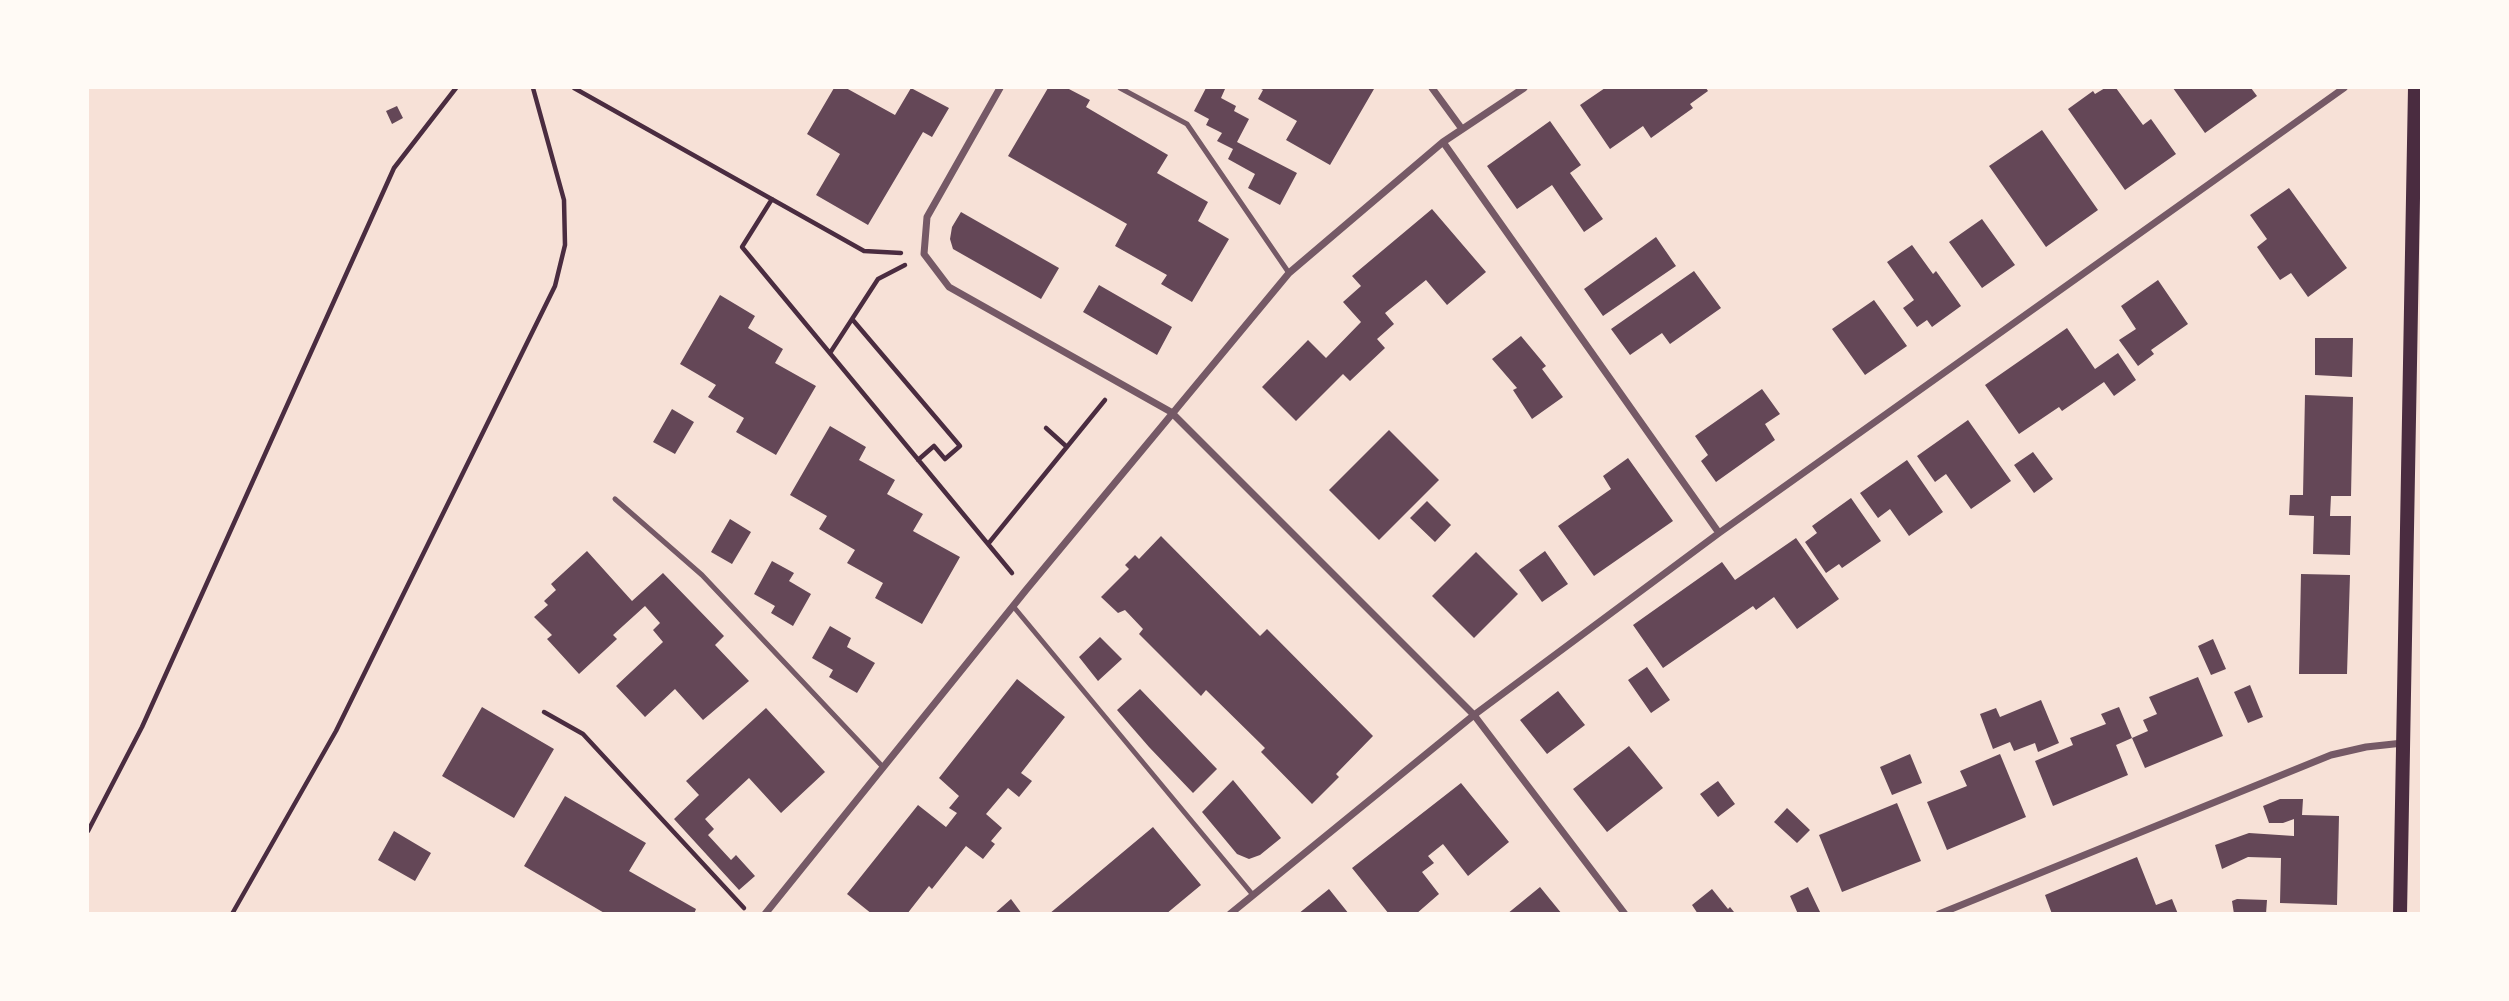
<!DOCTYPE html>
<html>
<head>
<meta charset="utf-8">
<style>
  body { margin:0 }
  #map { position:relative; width:2509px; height:1001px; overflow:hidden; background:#f7e1d7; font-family:Lato,sans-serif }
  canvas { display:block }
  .frame { position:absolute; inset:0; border:89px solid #fffaf5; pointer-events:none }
</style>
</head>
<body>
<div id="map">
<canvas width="2509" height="1001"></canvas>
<div class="frame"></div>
</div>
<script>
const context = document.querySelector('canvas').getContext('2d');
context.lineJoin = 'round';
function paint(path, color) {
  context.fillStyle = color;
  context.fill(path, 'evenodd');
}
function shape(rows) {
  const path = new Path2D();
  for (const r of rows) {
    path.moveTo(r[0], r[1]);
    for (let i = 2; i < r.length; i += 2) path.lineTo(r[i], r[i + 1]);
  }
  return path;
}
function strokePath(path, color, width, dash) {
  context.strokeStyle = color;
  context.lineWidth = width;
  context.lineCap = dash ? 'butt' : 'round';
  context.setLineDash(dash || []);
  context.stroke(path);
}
const building = shape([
  [834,88,846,88,895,115,911,88,949,108,932,137,923,132,868,225,816,195,840,154,807,134],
  [1048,88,1067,88,1090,100,1086,107,1168,155,1157,173,1208,202,1198,221,1229,239,1192,302,1161,284,1167,275,1115,246,1127,224,1008,156],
  [1206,88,1225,89,1221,98,1236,106,1234,111,1249,119,1237,142,1297,173,1280,205,1248,188,1255,174,1228,159,1233,149,1217,141,1222,133,1206,125,1209,119,1194,111],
  [1259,88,1372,88,1374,89,1330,165,1286,140,1297,121,1258,99,1263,90],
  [1605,88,1706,88,1708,91,1690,104,1693,108,1651,138,1643,126,1610,149,1580,105],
  [2105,88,2116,88,2143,125,2151,119,2176,154,2125,190,2068,109,2093,91,2095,94],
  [2173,88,2251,88,2257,96,2205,133],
  [397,106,403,118,392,124,386,111],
  [1550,121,1581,165,1570,173,1603,219,1584,232,1552,185,1517,209,1487,166],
  [2042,130,2098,210,2046,247,1989,166],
  [2289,188,2347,268,2308,297,2291,273,2280,280,2268,263,2257,247,2267,239,2250,215],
  [1432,209,1486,272,1447,305,1426,280,1385,313,1394,324,1377,339,1385,348,1350,381,1343,374,1296,421,1262,387,1308,340,1326,358,1361,322,1343,302,1361,286,1352,276],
  [961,212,1059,268,1041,299,953,249,950,239,952,227],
  [1982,219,2015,265,1982,288,1949,242],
  [1656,237,1676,266,1603,316,1584,289],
  [1912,245,1933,274,1936,271,1961,306,1932,327,1927,320,1917,327,1903,308,1914,300,1887,262],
  [1694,271,1721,308,1670,344,1662,333,1630,355,1611,329],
  [2158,280,2188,324,2151,350,2154,354,2138,366,2119,340,2136,329,2121,306],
  [1099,285,1172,327,1157,355,1083,312],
  [720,295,755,316,748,328,783,349,775,363,816,386,776,455,736,432,744,418,708,397,716,385,680,364],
  [1874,300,1907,346,1865,375,1832,329],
  [2067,328,2095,369,2118,353,2136,380,2114,396,2104,382,2062,411,2059,407,2019,434,1985,385],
  [1521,336,1546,366,1542,369,1563,397,1532,419,1513,390,1517,388,1492,359],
  [2315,338,2353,338,2352,377,2315,375],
  [1762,389,1780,414,1765,424,1775,440,1716,482,1701,461,1708,455,1695,436],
  [2305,395,2353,397,2351,496,2331,496,2330,516,2351,516,2350,555,2313,554,2314,516,2289,515,2290,495,2303,495],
  [672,409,694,422,675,454,653,442],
  [1968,420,2011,481,1971,509,1946,474,1935,482,1917,456],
  [830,426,866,447,859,460,895,480,887,494,923,514,913,531,960,557,922,624,875,598,883,583,847,563,855,550,819,529,827,516,790,495],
  [1389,430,1439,480,1379,540,1329,490],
  [2033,452,2053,479,2034,493,2014,465],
  [1628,458,1673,521,1594,576,1558,526,1611,489,1603,476],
  [1907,460,1943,512,1909,536,1890,509,1878,518,1860,493],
  [1851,498,1881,541,1842,568,1839,564,1826,573,1805,542,1817,533,1812,526],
  [1427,501,1451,525,1435,542,1410,518],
  [730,519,751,532,732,564,711,552],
  [1161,536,1260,636,1267,629,1373,736,1336,774,1339,777,1312,804,1261,752,1265,748,1206,690,1201,696,1139,634,1143,629,1125,610,1118,613,1101,597,1129,569,1125,565,1135,555,1139,559],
  [1796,538,1839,599,1797,629,1774,597,1756,610,1753,606,1663,668,1633,625,1722,562,1735,580],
  [587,551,632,601,663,573,724,636,715,645,749,681,703,720,675,689,645,717,616,686,663,642,653,630,660,623,645,606,613,635,617,639,579,674,547,639,552,635,534,617,548,605,544,601,556,590,551,584],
  [1545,551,1568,584,1542,602,1519,570],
  [1476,552,1518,594,1474,638,1432,596],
  [772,561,794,573,789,581,811,594,793,626,771,613,775,606,754,594],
  [2301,574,2350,575,2347,674,2299,674],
  [830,626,851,638,847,647,875,663,857,693,829,677,833,670,812,658],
  [1100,637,1122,659,1098,681,1079,657],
  [2213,639,2226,669,2211,675,2198,646],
  [1647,667,1670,700,1651,713,1628,680],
  [2198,677,2223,736,2145,768,2132,738,2148,731,2143,720,2157,714,2149,697],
  [1017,679,1065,717,1021,773,1032,781,1019,797,1008,788,986,814,1002,828,991,841,995,844,983,859,966,846,932,889,929,886,907,914,872,914,847,894,918,805,946,827,957,813,949,808,959,796,939,778],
  [2250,685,2263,717,2248,723,2234,692],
  [1140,689,1217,769,1193,793,1149,747,1117,710],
  [1558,691,1585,725,1547,754,1520,720],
  [2041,700,2059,743,2038,752,2035,743,2014,751,2010,742,1993,749,1980,714,1996,708,2000,717],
  [482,707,554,749,514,818,442,776],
  [2119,707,2132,738,2116,745,2128,775,2053,806,2035,761,2073,745,2070,738,2106,724,2101,714],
  [766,708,825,772,781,813,749,778,705,819,714,829,708,835,731,860,736,855,755,876,739,890,674,819,699,795,686,781],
  [1629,746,1663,788,1607,832,1573,789],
  [1910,754,1922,783,1892,795,1880,767],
  [2000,754,2026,817,1947,850,1927,802,1967,786,1960,771],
  [1233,780,1281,838,1260,855,1249,859,1237,854,1202,812],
  [1718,781,1735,804,1718,817,1700,794],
  [1461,783,1509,842,1468,876,1443,844,1428,856,1434,863,1422,872,1439,894,1416,914,1389,914,1352,868],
  [565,796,646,843,629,871,696,909,694,914,606,914,524,866],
  [2280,799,2303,799,2302,815,2339,816,2337,905,2280,903,2281,858,2248,857,2222,869,2215,845,2249,833,2294,836,2294,819,2283,823,2269,823,2263,806],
  [1897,803,1921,861,1842,892,1819,835],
  [1787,808,1810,830,1797,843,1774,822],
  [1153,827,1201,885,1166,914,1049,914],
  [394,831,431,853,415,881,378,860],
  [2137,857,2156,905,2172,899,2178,914,2052,914,2045,895],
  [1540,887,1562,914,1507,914],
  [1808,887,1821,914,1798,914,1790,896],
  [1329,889,1349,914,1298,914],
  [1712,889,1728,909,1730,907,1734,912,1698,914,1692,905],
  [1011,899,1022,914,994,914],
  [2237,899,2267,900,2266,914,2234,914,2232,901]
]);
const path = shape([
  [574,88,864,251,901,253],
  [772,199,742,247,1012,573],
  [852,319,960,446,945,459,934,446,918,460],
  [830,353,878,279,905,265],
  [1046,428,1067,447],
  [988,544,1105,400],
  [544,712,583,734,744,908],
  [88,831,142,727,394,168,456,88],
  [232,914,336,731,555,286,565,245,564,200,533,88]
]);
const service = shape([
  [1120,88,1187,124,1289,273],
  [615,499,702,575,882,766],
  [1013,606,1253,895]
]);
const minor = shape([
  [1000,88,927,217,924,254,949,287,1171,412,1474,715,1625,914],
  [1432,88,1462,129],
  [1443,142,1719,533],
  [765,914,1026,590,1289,273,1443,142,1524,88],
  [1230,914,1474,715,1719,533,2344,88],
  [1939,914,2331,755,2366,747,2403,743]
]);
const secondary = shape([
  [2400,914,2415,88]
]);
paint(building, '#644757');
strokePath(path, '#4a2c40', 4.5);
strokePath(service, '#755966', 5);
strokePath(minor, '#755966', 7);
strokePath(secondary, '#4a2c40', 14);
</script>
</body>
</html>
